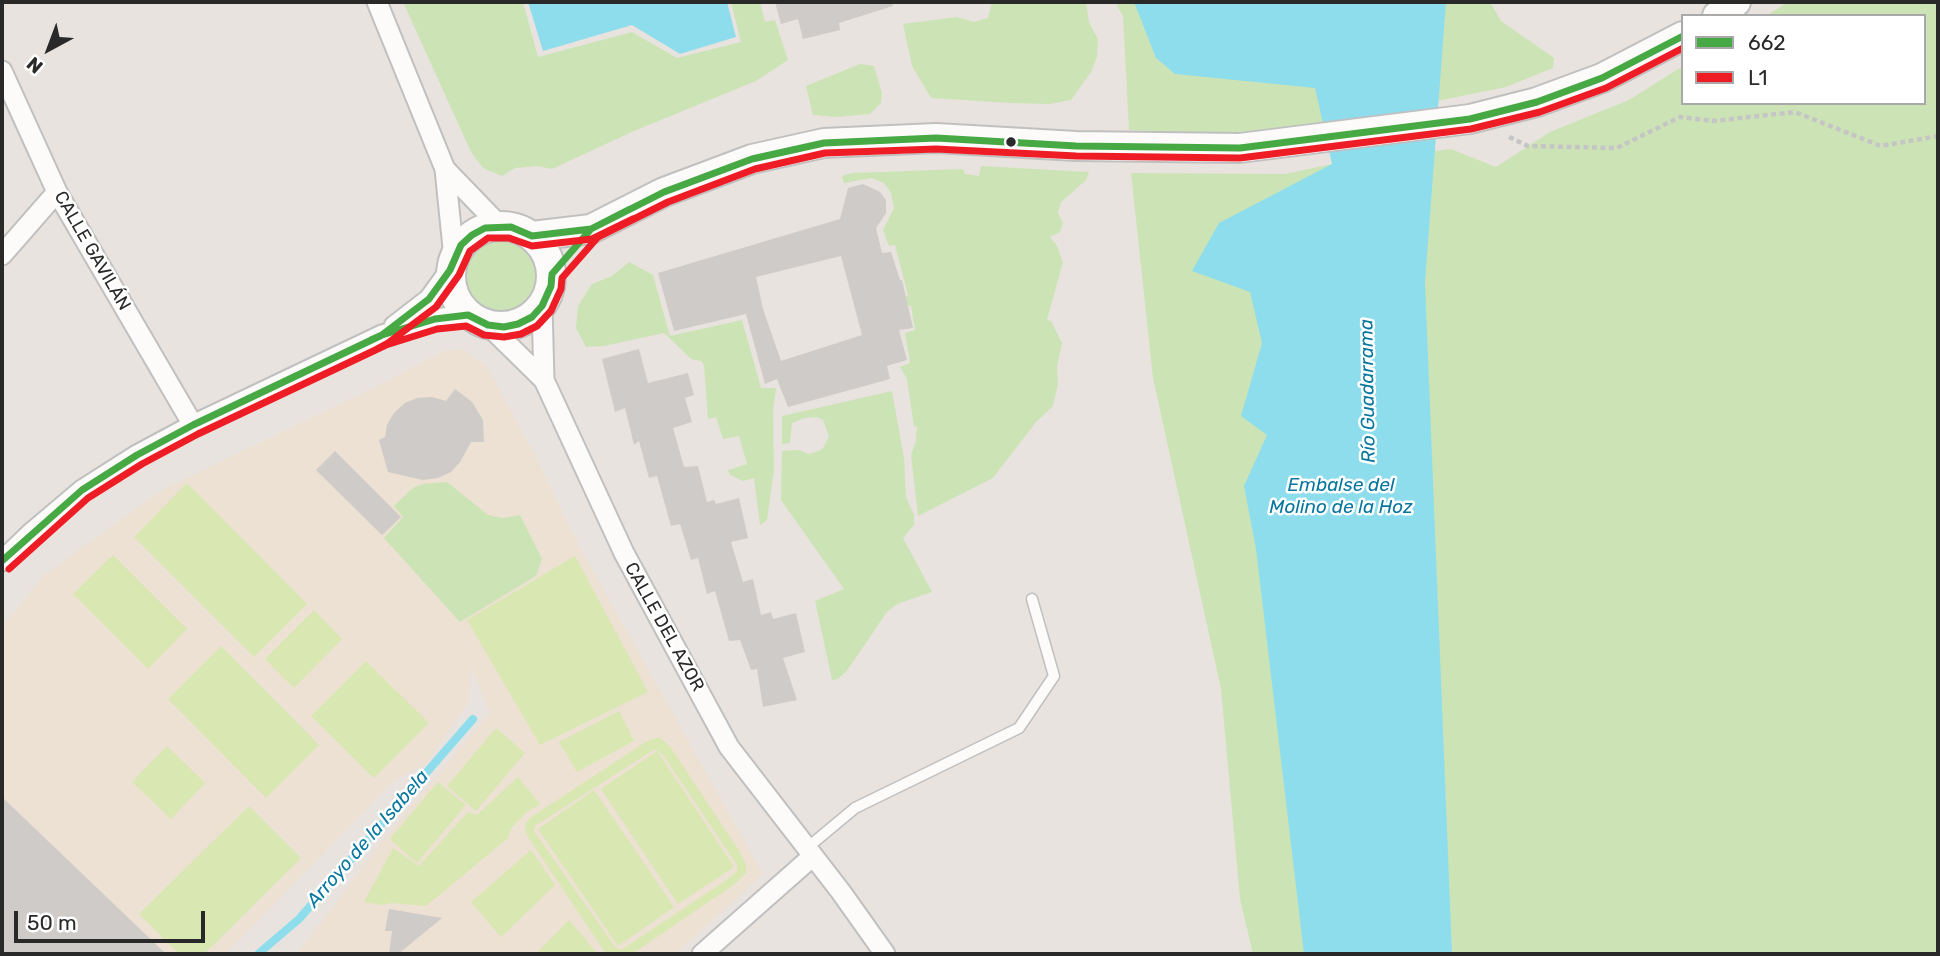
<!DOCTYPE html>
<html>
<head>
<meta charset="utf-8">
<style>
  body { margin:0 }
  #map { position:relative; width:1940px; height:956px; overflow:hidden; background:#e8e3de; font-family:Rubik,sans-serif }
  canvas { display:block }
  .frame { position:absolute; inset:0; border:4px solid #292929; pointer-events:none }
  .legend { position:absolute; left:1681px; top:14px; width:245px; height:91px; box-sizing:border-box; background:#fff; border:2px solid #a9a9a9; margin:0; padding:9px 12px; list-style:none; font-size:21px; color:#292929 }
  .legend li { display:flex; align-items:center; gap:14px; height:35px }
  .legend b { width:35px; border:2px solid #a9a9a9 }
  .north { position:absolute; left:14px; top:14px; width:70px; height:70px; -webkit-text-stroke:5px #fff; paint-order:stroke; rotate:221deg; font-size:19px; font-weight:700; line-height:28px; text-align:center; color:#292929 }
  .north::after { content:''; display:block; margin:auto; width:24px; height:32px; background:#292929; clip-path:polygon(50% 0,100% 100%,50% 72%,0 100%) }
  .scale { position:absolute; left:14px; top:911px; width:191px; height:32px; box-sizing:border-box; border:4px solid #292929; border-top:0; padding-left:9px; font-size:21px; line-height:24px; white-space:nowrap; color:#292929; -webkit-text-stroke:5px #fff; paint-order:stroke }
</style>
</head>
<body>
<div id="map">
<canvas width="1940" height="956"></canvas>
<div class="frame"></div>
<ul class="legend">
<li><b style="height:9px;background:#47a944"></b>662</li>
<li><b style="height:9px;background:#ee1c25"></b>L1</li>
</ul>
<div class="north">N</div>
<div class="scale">50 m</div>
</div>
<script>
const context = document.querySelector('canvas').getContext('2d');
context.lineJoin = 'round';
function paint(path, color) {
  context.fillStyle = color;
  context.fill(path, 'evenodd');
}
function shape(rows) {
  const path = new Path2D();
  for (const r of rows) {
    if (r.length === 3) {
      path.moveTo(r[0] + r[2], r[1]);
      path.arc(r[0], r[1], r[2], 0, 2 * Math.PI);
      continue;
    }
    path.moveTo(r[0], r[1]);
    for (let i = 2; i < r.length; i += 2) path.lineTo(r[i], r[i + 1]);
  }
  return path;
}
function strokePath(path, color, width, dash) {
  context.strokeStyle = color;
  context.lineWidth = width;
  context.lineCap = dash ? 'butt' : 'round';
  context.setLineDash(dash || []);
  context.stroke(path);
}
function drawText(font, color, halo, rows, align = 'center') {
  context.font = font + ' Rubik,sans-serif';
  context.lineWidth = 5;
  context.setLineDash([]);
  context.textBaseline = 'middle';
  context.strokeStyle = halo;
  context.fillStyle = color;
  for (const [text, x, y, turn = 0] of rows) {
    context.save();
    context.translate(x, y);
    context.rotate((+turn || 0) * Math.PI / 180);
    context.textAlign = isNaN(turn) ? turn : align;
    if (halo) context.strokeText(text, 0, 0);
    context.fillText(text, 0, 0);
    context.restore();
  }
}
const education = shape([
  [461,349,486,365,536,457,579,546,763,874,675,954,297,954,383,840,489,713,471,665,468,703,426,764,394,781,225,954,2,954,2,627,44,575,162,490,368,391,445,351]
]);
const green = shape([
  [403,2,523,2,538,57,632,32,677,58,741,42,731,2,760,2,765,22,775,20,788,60,756,81,634,131,552,169,537,166,515,168,502,176,483,168,471,152],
  [992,2,1086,2,1089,22,1098,39,1097,57,1091,72,1071,100,1049,104,1010,103,931,98,912,66,903,24,957,17,974,22,988,18],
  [1115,2,1490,2,1501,21,1554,58,1553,68,1506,87,1323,124,1236,136,1129,130,1123,16],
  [1788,2,1938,2,1938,954,1253,954,1240,899,1221,689,1153,378,1131,173,1285,174,1332,164,1451,149,1496,167,1550,132,1629,100,1683,66,1683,103,1924,103,1924,16,1766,16],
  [860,64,874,66,882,93,881,103,870,114,837,117,813,115,806,86],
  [981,166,1089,172,1086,180,1061,202,1058,213,1063,223,1060,232,1050,237,1057,246,1063,262,1047,320,1051,321,1062,343,1057,367,1058,384,1053,406,1036,422,993,478,918,516,911,455,916,441,917,426,914,427,907,379,900,367,910,363,905,333,915,330,911,306,904,305,902,301,908,295,895,245,889,246,883,230,894,208,891,193,884,183,872,178,844,183,842,176,852,173,963,169,965,174,979,176],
  [500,276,36],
  [629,262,653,275,670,336,742,320,761,388,776,388,773,412,774,470,767,520,760,525,754,478,743,481,730,475,728,470,747,464,739,436,723,439,716,417,708,419,704,365,701,361,691,359,664,333,604,346,586,347,576,328,578,306,592,284,612,276],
  [892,391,904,458,906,497,914,515,914,525,903,538,932,592,897,604,887,612,846,672,838,679,832,680,815,601,844,589,781,500,782,451,799,450,808,454,819,451,823,448,829,436,823,420,817,417,805,418,792,423,790,443,782,444,782,416],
  [447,482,488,515,503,518,520,515,542,559,536,576,460,622,384,538,403,517,394,506,413,488,423,484]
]);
const pitch = shape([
  [187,483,307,604,254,657,134,537],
  [113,555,187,629,148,669,73,594],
  [575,556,648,692,540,745,467,620],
  [314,610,342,639,294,688,265,659],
  [221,646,319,745,266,798,168,699],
  [366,661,429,723,374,778,311,716],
  [619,711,634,741,577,772,559,742],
  [496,728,525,753,476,811,447,786],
  [660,737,671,748,740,852,746,865,746,873,735,884,632,954,606,954,526,834,525,825,530,818,647,741],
  [655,749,663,755,737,865,737,871,728,879,621,950,615,947,534,831,535,826],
  [167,746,205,783,171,819,132,782],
  [657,751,734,867,678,904,601,789],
  [518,777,540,804,527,812,512,827,508,838,426,906,392,903,381,905,364,902,393,848,419,866,468,812,477,815],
  [438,782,466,805,417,863,390,839],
  [594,790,674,907,618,946,538,829],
  [249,806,301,858,204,954,179,954,139,914],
  [531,850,555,885,501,937,471,902],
  [569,920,598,954,536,954]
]);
const water = shape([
  [528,2,727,2,736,37,680,54,632,25,543,51],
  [1134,2,1446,2,1425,282,1452,954,1304,954,1256,549,1244,486,1267,435,1241,416,1262,343,1250,292,1192,271,1219,223,1332,164,1315,88,1175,74,1156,58]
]);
const stream = shape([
  [258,954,299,919,473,719]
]);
const building = shape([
  [775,2,892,2,893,6,839,23,840,30,803,39,798,19,781,24],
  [863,184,880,192,886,200,886,213,876,228,882,253,891,252,900,280,902,280,913,328,899,330,907,360,887,366,890,379,788,407,777,379,765,384,746,314,674,331,658,273,840,219,848,188],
  [841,256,862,335,781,361,763,309,756,277],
  [639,349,648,383,688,373,694,395,685,398,692,422,673,428,684,467,698,466,707,502,714,500,716,504,739,498,748,538,731,542,743,582,753,579,761,615,771,612,773,619,796,613,805,652,783,658,797,700,763,707,757,669,751,670,740,640,729,641,715,591,707,594,698,558,691,560,680,524,671,526,657,476,649,478,639,441,634,445,625,408,615,412,602,359],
  [455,389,472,402,483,420,484,442,471,442,460,462,451,472,438,478,423,480,388,472,379,440,385,437,387,425,394,413,405,403,417,398,432,397,446,401],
  [335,451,401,517,382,535,316,470],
  [2,797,166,954,2,954],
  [389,909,442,918,398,954,389,954,392,931,385,931]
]);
const path = shape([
  [1509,137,1528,146,1617,148,1680,117,1713,121,1795,112,1881,146,1938,136]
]);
const lane = shape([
  [807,848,855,808,1019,728,1054,676,1032,599]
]);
const street = shape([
  [377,2,445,169,454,258],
  [2,71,57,192,193,425],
  [445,169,499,225],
  [2,255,57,192],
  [542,306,544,380],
  [488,325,544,380,624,553,729,747,841,892,885,954],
  [394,326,429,299,450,270],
  [2,561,30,534,82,490,137,455,193,425,382,335,435,319,468,315],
  [702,954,813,856]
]);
const secondary = shape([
  [1717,16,1736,2],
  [501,276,50],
  [532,236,591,229,664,192,752,159,824,143,936,138,1076,146,1240,148,1470,119,1537,102,1602,78,1683,36]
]);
const bus1 = shape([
  [371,340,382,335,429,299,450,270,461,245,472,235,485,228,511,227,532,236,591,229,628,210],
  [2,561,82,490,137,455,193,425,382,335,435,319,468,315,488,325,504,327,518,324,532,317,542,306,551,286,552,274,591,229,664,192,752,159,824,143,936,138,1076,146,1240,148,1470,119,1537,102,1602,78,1683,36]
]);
const bus2 = shape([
  [375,350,388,343,436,307,459,275,470,251,488,238,509,238,532,246,592,239,633,219],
  [9,569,88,498,142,464,198,434,386,345,437,329,466,326,484,335,504,337,521,334,537,326,551,311,561,289,562,278,598,237,668,202,755,169,825,153,936,149,1076,156,1240,158,1471,129,1540,112,1606,88,1683,48]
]);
const markers = [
  [1011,142,6,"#292929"]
];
const streetNames = [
  ["CALLE GAVILÁN",92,251,60],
  ["CALLE DEL AZOR",664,627,61]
];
const waterNames = [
  ["Río Guadarrama",1368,391,-91],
  ["Embalse del",1341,486],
  ["Molino de la Hoz",1341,508],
  ["Arroyo de la Isabela",368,839,-49]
];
paint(education, '#ece1d2');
paint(green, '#cce4b5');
paint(pitch, '#d9e8b3');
paint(water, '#8edded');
strokePath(stream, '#8edded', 8);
paint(building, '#cfcbc8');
strokePath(lane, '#c1c0c0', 13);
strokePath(street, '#c1c0c0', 23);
strokePath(secondary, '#c1c0c0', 32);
strokePath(path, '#c6c5c5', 4.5, [5, 3.5]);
strokePath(lane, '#fcfbfa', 10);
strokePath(street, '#fcfbfa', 19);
strokePath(secondary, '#fcfbfa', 28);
strokePath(bus1, '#47a944', 7);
strokePath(bus2, '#ee1c25', 7);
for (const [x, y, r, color] of markers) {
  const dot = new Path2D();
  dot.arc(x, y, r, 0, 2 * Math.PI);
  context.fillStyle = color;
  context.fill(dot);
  strokePath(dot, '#fff', 2.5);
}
drawText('18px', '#292929', '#fff', streetNames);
drawText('italic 19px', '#08779f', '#fff', waterNames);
</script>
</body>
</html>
